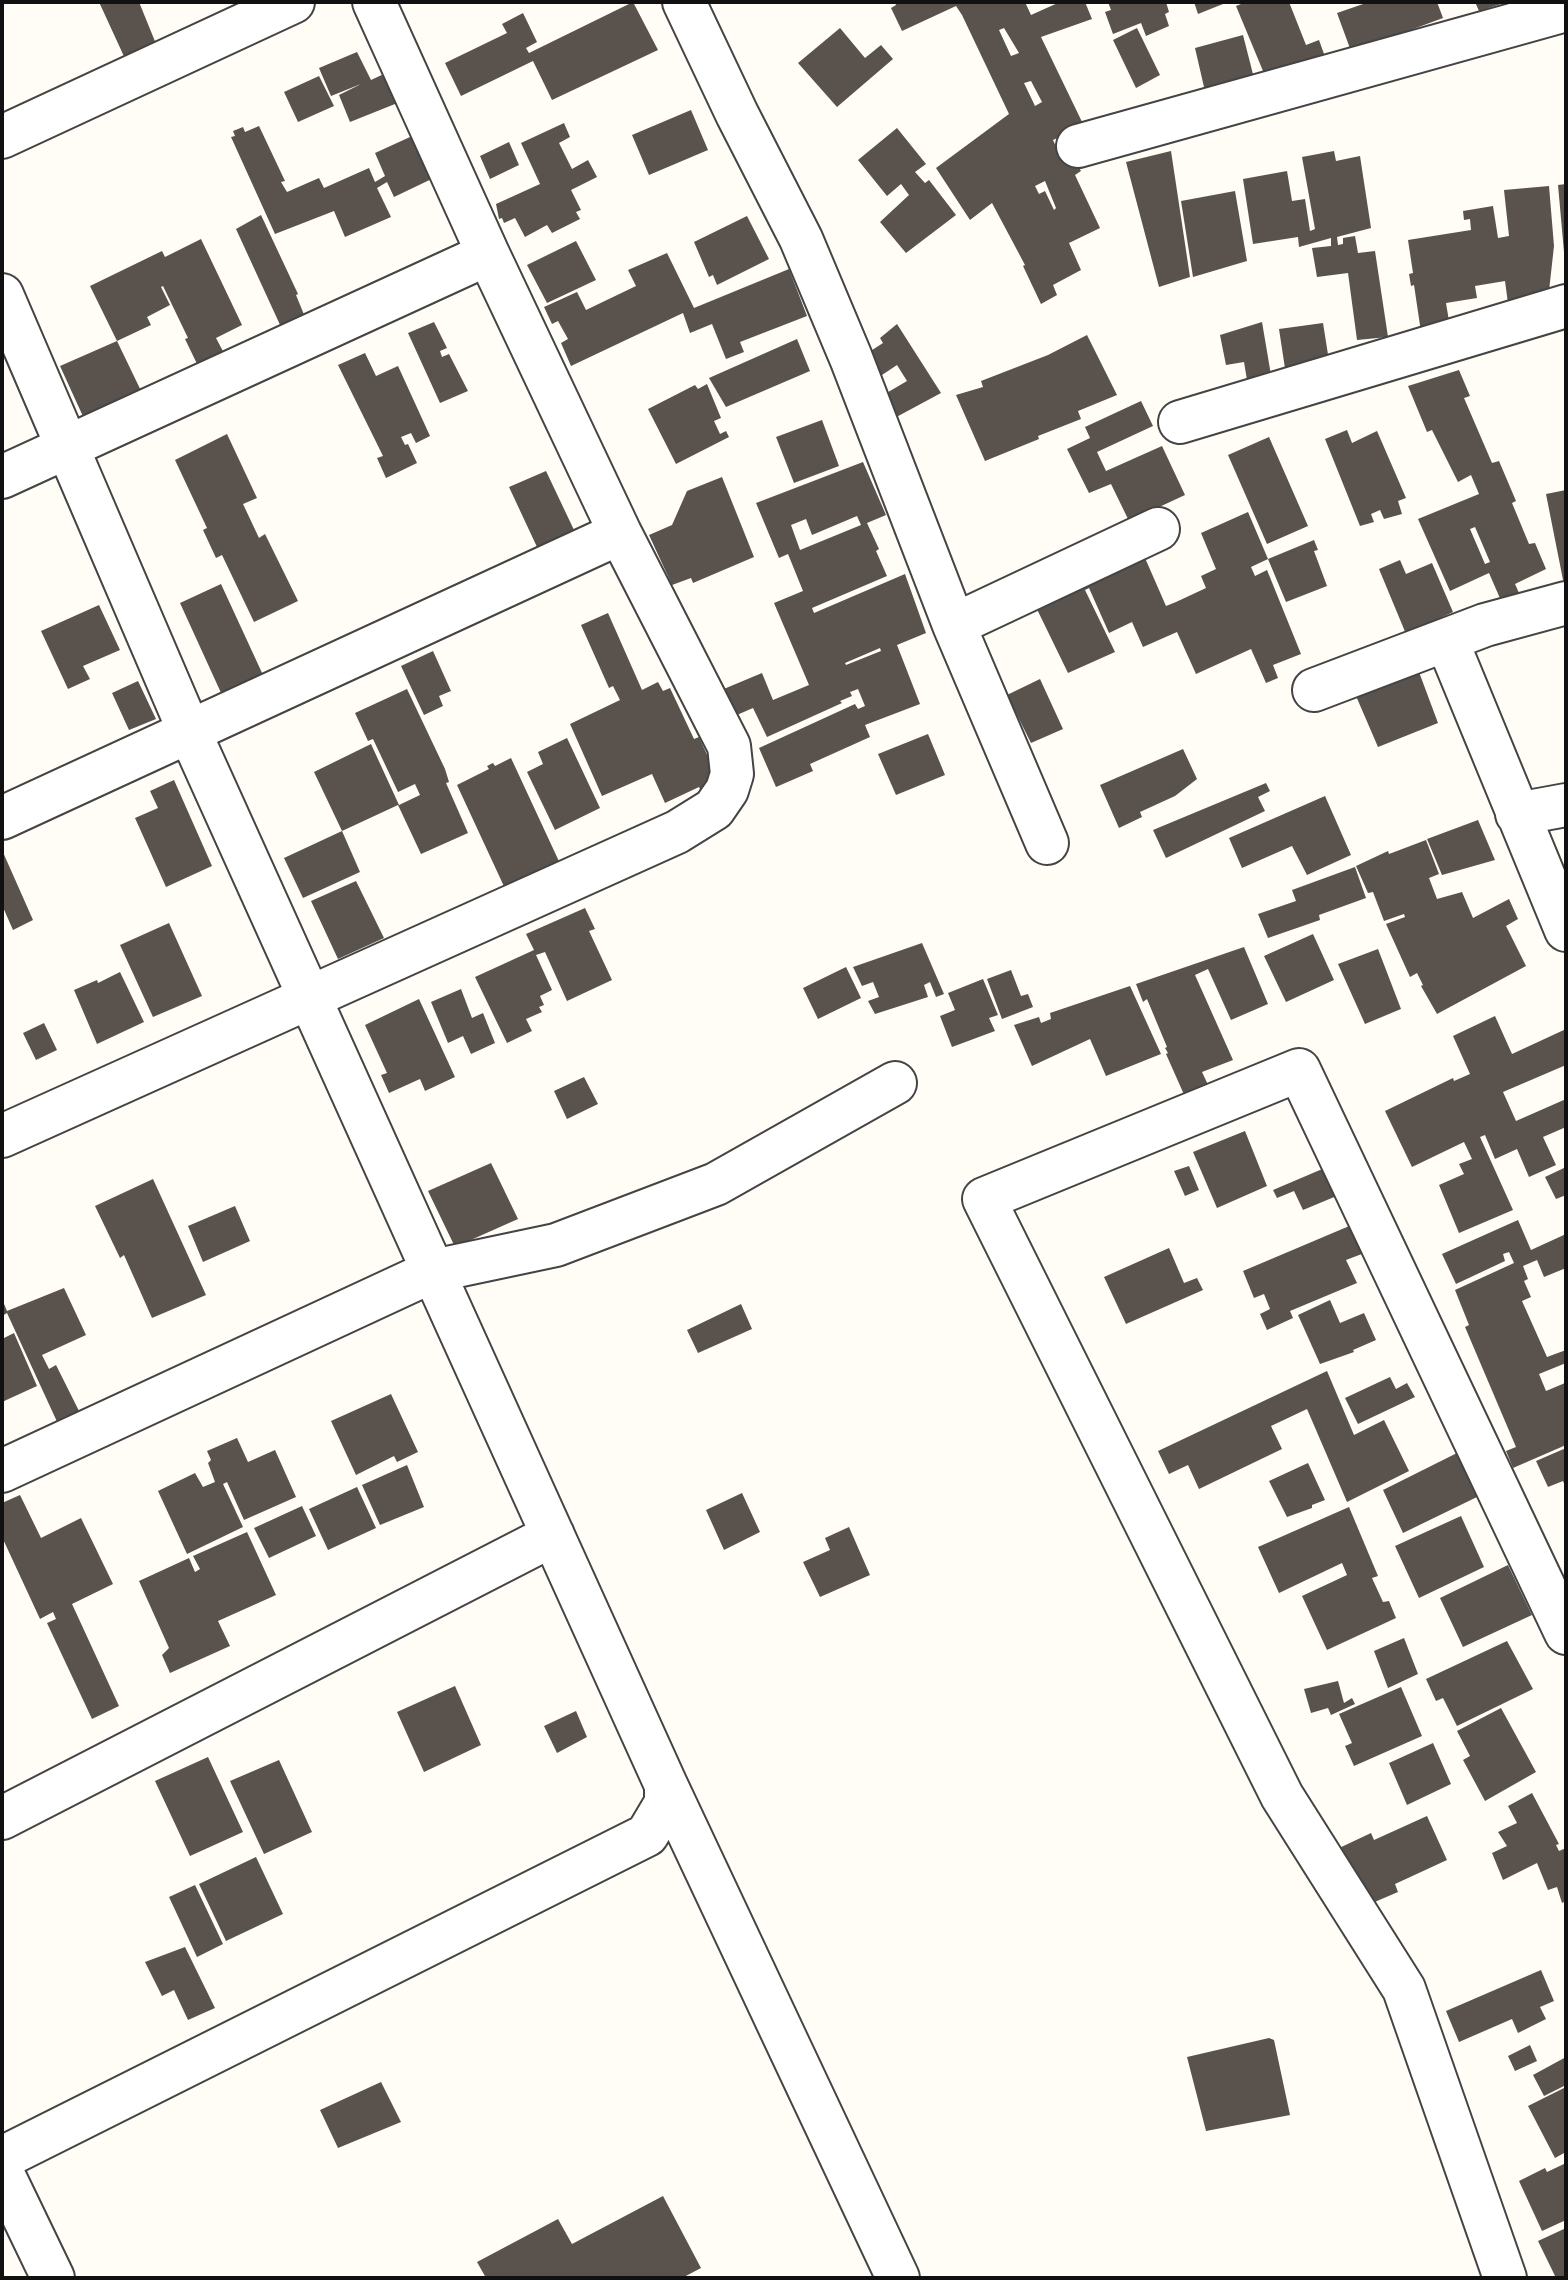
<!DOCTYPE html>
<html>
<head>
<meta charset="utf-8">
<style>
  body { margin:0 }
  #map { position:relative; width:1568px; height:2280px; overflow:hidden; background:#fffdf5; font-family:"Libre Baskerville",serif }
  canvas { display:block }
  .frame { position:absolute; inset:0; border:4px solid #111; pointer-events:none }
</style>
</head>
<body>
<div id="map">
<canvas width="1568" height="2280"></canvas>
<div class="frame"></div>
</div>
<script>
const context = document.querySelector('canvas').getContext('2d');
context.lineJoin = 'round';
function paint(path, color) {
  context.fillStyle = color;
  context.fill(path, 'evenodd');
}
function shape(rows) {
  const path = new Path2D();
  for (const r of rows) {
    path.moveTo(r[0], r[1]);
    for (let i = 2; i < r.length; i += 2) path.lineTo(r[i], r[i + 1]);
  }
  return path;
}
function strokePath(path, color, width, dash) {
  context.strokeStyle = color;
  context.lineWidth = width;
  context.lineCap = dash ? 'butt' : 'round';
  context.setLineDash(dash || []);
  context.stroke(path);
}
const building = shape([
  [99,2,139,2,163,61,133,76],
  [633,2,658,50,552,100,533,61,461,96,445,63,507,33,502,24,523,13,537,42,526,48,529,53],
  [895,2,1025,2,1031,15,1060,2,1085,2,1092,19,1041,37,1084,126,1053,140,1063,162,1073,157,1081,171,1075,175,1100,228,1069,243,1081,270,1053,285,1057,295,1041,304,1023,266,1025,265,992,203,970,220,936,168,1009,114,962,15,956,6,902,31,891,8,896,5],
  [1004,28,1019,53,1011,56,999,30],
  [1031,81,1042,102,1035,106,1024,83],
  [1045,181,1056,208,1054,210,1045,191,1039,194,1035,186],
  [1108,2,1166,2,1169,12,1165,14,1169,26,1146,36,1141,23,1113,34,1105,12,1111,10],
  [1194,2,1228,2,1198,14],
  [1246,2,1289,2,1306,45,1319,40,1328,65,1268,83,1236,6],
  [1369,2,1437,2,1443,18,1378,42,1355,62,1337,13],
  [1475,2,1504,2,1504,3,1479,11],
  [840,28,865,58,881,45,893,59,837,107,798,63],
  [1137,28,1160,75,1136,88,1113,40],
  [1243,35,1256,86,1207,100,1195,48],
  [357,52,371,80,388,72,400,102,350,122,339,95,361,84,331,96,319,68],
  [319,76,334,106,298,122,284,92],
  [691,110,708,150,649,175,632,135],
  [564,123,570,137,559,143,572,169,588,160,597,177,571,190,581,210,576,212,580,219,552,233,547,225,525,237,515,218,504,223,502,218,499,219,496,204,540,184,521,143],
  [259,126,285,181,281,182,287,192,319,178,324,188,369,168,375,182,385,176,375,153,421,132,440,175,394,197,387,182,377,188,391,217,345,237,334,211,275,234,231,137,235,136,233,131,243,127,245,132],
  [897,128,926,164,915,172,925,183,929,180,956,215,906,253,880,222,909,195,901,184,887,196,858,160],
  [509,142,519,165,490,179,480,156],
  [1171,151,1190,277,1159,287,1126,162],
  [1334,151,1336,161,1360,156,1371,228,1337,237,1338,245,1343,244,1343,238,1355,236,1358,253,1375,251,1388,337,1357,340,1348,273,1317,277,1312,248,1331,246,1331,238,1299,247,1298,237,1253,244,1243,179,1287,171,1292,201,1305,199,1310,231,1315,229,1302,157],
  [1566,184,1566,251,1564,252,1558,185],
  [1549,186,1554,246,1548,300,1509,311,1505,281,1475,286,1477,298,1446,303,1450,327,1421,332,1414,285,1411,286,1409,274,1413,273,1408,240,1471,230,1470,219,1464,220,1463,211,1493,206,1498,238,1509,236,1504,190],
  [1235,191,1247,261,1193,277,1181,201],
  [261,215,298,294,296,295,305,317,281,327,236,229],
  [747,216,769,259,717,285,713,275,709,277,694,242],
  [201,239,242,325,216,338,225,355,199,368,185,339,188,338,163,286,161,287,170,305,147,317,151,325,117,341,144,397,86,423,60,366,117,341,90,286,162,251,165,257],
  [576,241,596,280,547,303,527,265],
  [667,253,694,308,789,269,807,316,740,342,744,352,726,359,712,324,690,333,683,313,571,366,561,343,568,339,558,321,552,324,544,307,577,292,586,310,636,286,628,270],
  [434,322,447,348,440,351,442,357,449,354,468,391,440,403,408,333],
  [1262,322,1272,381,1248,386,1244,362,1226,365,1220,335],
  [1323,323,1330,367,1286,375,1279,329],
  [897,324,941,393,889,421,878,398,907,381,897,365,879,377,866,354,883,343,880,338],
  [1087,335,1117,395,1078,411,1081,419,1038,436,1039,439,985,461,956,395,983,387,981,381,1048,355],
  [797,339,810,371,726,407,709,378],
  [365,353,376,376,398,366,430,436,416,443,411,433,401,437,405,445,408,444,417,463,386,478,377,458,383,456,338,365],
  [1459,370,1470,396,1464,398,1492,463,1499,461,1516,501,1512,503,1529,544,1535,543,1546,569,1515,584,1524,604,1506,612,1489,573,1450,591,1418,519,1479,494,1471,475,1458,482,1432,430,1427,432,1408,386],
  [1475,527,1490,562,1485,564,1470,529],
  [707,384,721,418,714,421,720,434,726,431,729,437,676,464,648,409,695,385,698,389],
  [1141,401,1153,426,1097,452,1106,471,1162,446,1185,495,1129,521,1111,484,1089,493,1067,449,1090,438,1085,427],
  [822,420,839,466,794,483,776,437],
  [1347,430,1352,443,1377,431,1406,498,1398,501,1402,514,1384,519,1380,510,1371,514,1374,522,1360,526,1325,439],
  [227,434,257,498,243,504,259,538,265,534,298,601,254,622,222,555,216,558,203,530,207,528,175,460],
  [1269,437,1308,526,1267,544,1228,455],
  [863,462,886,515,867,523,879,549,876,551,887,576,812,608,814,613,905,574,926,633,897,645,920,704,865,725,870,737,810,764,813,771,776,787,759,748,855,704,858,709,865,706,858,689,850,692,852,696,840,701,842,703,767,737,753,708,730,718,719,691,762,673,773,700,809,685,774,603,803,591,788,554,779,558,756,503],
  [857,516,861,525,800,550,791,525,806,519,812,535],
  [880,648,881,651,846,665,845,663],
  [546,471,574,530,537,547,509,487],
  [722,477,754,557,693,583,691,578,672,585,649,535,672,525,687,491],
  [1566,490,1566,590,1565,590,1546,494],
  [1248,512,1268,559,1251,567,1255,576,1267,570,1301,654,1273,665,1278,678,1266,683,1251,649,1196,674,1177,632,1143,647,1132,622,1109,633,1089,588,1085,590,1115,652,1068,673,1033,601,1145,558,1166,606,1176,602,1206,588,1201,576,1216,569,1201,533],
  [1314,540,1318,550,1314,551,1327,586,1286,602,1268,559],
  [1400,560,1406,574,1432,563,1453,612,1406,634,1379,569],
  [221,584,263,675,222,695,180,603],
  [99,605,120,650,83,666,90,679,68,689,41,631],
  [608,613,642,690,658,682,663,691,670,688,694,739,699,737,723,790,705,799,699,787,665,803,652,774,602,796,570,724,620,700,613,686,609,688,581,625],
  [433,651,451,691,439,696,443,706,424,715,401,666],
  [1419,672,1438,723,1378,747,1356,696],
  [1040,679,1063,729,1031,743,1007,695],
  [138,681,156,719,129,730,112,693],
  [407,689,445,769,449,782,446,783,468,833,421,854,398,805,342,831,314,772,371,744,399,805,420,795,415,784,398,792,373,739,368,741,355,713],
  [928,734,945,775,896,795,878,754],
  [567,738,600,808,555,830,527,772,543,764,538,752],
  [1183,749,1197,779,1175,796,1140,812,1142,817,1119,828,1100,785],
  [511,758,563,870,508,895,457,785,489,769,487,766,493,763,495,766],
  [174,780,212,866,166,887,135,818,158,808,150,791],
  [1266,783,1270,791,1258,797,1265,811,1166,858,1153,830],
  [1325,796,1351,855,1307,875,1292,846,1242,868,1229,838],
  [1478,820,1495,860,1442,875,1427,839],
  [342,831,360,872,303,898,284,858],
  [1426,840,1439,874,1429,878,1437,899,1462,892,1473,918,1509,899,1518,919,1506,926,1526,966,1437,1014,1421,986,1423,985,1417,973,1410,977,1386,924,1405,917,1404,914,1384,921,1373,892,1368,893,1356,866,1388,851,1389,854],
  [2,850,33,920,13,930,2,905],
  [1355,867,1366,898,1319,915,1320,920,1268,938,1258,914,1296,901,1292,890],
  [356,881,384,938,338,959,311,901],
  [585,908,595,929,589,931,612,980,567,1001,545,952,536,955,552,990,540,996,544,1005,539,1007,542,1012,526,1019,532,1031,507,1043,475,977,534,950,526,934],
  [169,923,202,996,153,1017,120,945],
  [1313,934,1334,980,1286,1002,1264,956],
  [922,943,944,994,936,997,930,982,924,985,928,997,875,1014,868,1001,879,997,873,982,862,986,853,967],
  [1244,947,1268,1004,1231,1020,1208,969,1195,975,1233,1060,1202,1072,1210,1089,1186,1099,1166,1054,1168,1053,1165,1048,1167,1047,1147,999,1143,1002,1136,984],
  [1378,949,1401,1009,1365,1024,1338,964],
  [846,967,861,998,818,1019,803,988],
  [1011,970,1021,996,1028,994,1033,1007,1002,1019,987,979],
  [120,972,144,1022,97,1044,74,990,97,980,98,983],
  [983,979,998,1015,989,1018,995,1031,952,1047,940,1016,955,1010,948,993],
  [1130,986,1161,1054,1106,1076,1090,1039,1032,1066,1014,1025,1039,1017,1041,1023,1051,1019,1050,1013],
  [461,989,472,1018,483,1013,495,1043,471,1054,463,1036,448,1043,431,1002],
  [419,999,455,1077,425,1091,420,1079,389,1093,381,1075,387,1073,365,1025],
  [1495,1016,1512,1054,1566,1029,1566,1065,1503,1092,1516,1121,1566,1099,1566,1127,1543,1137,1556,1165,1529,1177,1517,1149,1495,1159,1485,1135,1480,1137,1513,1210,1459,1233,1439,1185,1464,1174,1459,1164,1472,1159,1464,1142,1412,1167,1385,1111,1453,1078,1454,1081,1470,1074,1453,1036],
  [44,1023,57,1050,36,1060,23,1033],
  [584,1077,598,1104,567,1119,554,1091],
  [1245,1131,1267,1186,1217,1208,1193,1152],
  [491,1163,518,1219,455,1247,428,1191],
  [1189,1166,1199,1190,1185,1196,1174,1171],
  [1327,1167,1339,1195,1303,1210,1294,1191,1277,1198,1273,1190],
  [1566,1167,1566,1195,1556,1199,1545,1177],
  [153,1179,206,1295,152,1318,124,1255,120,1258,95,1206],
  [235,1206,250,1241,203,1262,188,1226],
  [1518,1220,1531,1250,1566,1234,1566,1268,1544,1277,1537,1260,1523,1266,1528,1279,1524,1281,1531,1297,1522,1301,1547,1357,1566,1350,1566,1363,1539,1374,1546,1391,1565,1383,1566,1386,1566,1445,1513,1468,1506,1451,1516,1447,1465,1327,1469,1325,1455,1290,1514,1263,1509,1252,1503,1254,1505,1261,1456,1284,1442,1254],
  [1354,1224,1367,1252,1346,1260,1357,1283,1290,1311,1293,1318,1267,1330,1260,1314,1270,1309,1264,1294,1254,1298,1243,1271],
  [1169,1248,1184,1283,1197,1278,1203,1290,1126,1324,1104,1277],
  [64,1288,86,1335,42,1355,49,1369,56,1365,81,1415,59,1426,7,1313,2,1316,2,1299,7,1311],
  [1330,1300,1340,1323,1364,1313,1376,1340,1353,1350,1354,1352,1320,1364,1298,1315],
  [741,1304,752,1329,698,1353,687,1330],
  [14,1333,37,1386,2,1402,2,1339],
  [1327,1371,1354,1435,1384,1420,1409,1471,1347,1502,1307,1409,1271,1426,1282,1449,1199,1489,1188,1465,1169,1474,1158,1451],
  [1390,1377,1396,1389,1407,1383,1415,1397,1358,1424,1345,1398],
  [391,1394,418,1452,397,1462,394,1456,356,1475,331,1421],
  [237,1438,248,1462,275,1450,296,1497,244,1520,227,1482,223,1484,243,1527,187,1554,158,1491,195,1473,203,1487,215,1482,208,1463,211,1460,207,1451],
  [1566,1448,1566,1488,1563,1481,1548,1487,1536,1461],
  [1457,1453,1477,1497,1403,1533,1383,1490],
  [1308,1463,1325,1500,1312,1505,1312,1508,1287,1517,1269,1481],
  [407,1465,424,1507,380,1525,362,1485],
  [357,1487,376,1528,328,1550,309,1509],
  [742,1493,760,1532,724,1550,706,1510],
  [20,1495,41,1538,81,1518,113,1584,72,1604,119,1706,92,1719,47,1623,56,1619,53,1612,40,1619,2,1537,2,1503],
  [302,1506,316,1536,269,1558,254,1528],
  [1349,1507,1378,1576,1372,1578,1383,1602,1389,1601,1396,1618,1327,1650,1302,1596,1347,1575,1342,1563,1279,1593,1258,1547],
  [1461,1516,1484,1567,1419,1598,1395,1546],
  [849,1527,870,1575,820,1597,803,1562,830,1550,825,1538],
  [247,1532,276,1595,218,1621,230,1646,170,1673,162,1655,169,1648,139,1581,189,1558,195,1572,200,1569,193,1556],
  [1508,1565,1532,1615,1463,1647,1440,1598],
  [1404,1638,1418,1674,1388,1688,1374,1651],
  [1507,1641,1533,1689,1457,1726,1443,1698,1436,1701,1426,1679],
  [1338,1681,1344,1703,1352,1698,1355,1704,1331,1715,1328,1708,1311,1713,1304,1689],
  [455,1686,481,1745,424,1772,397,1712],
  [1401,1687,1422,1736,1354,1766,1345,1746,1352,1743,1339,1714],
  [1501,1708,1536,1772,1485,1801,1463,1760,1470,1756,1457,1731],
  [576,1711,587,1737,557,1753,544,1726],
  [1433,1743,1451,1784,1407,1805,1389,1763],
  [208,1757,243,1832,190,1856,155,1781],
  [279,1760,312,1832,264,1854,230,1781],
  [1532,1793,1559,1844,1556,1845,1559,1851,1566,1848,1566,1901,1562,1903,1557,1887,1548,1890,1537,1863,1503,1880,1492,1853,1507,1846,1498,1832,1517,1823,1508,1806],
  [1427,1816,1447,1860,1395,1884,1398,1892,1363,1907,1335,1850,1371,1833,1374,1840],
  [256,1857,283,1914,226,1941,199,1884],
  [195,1885,223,1944,197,1957,169,1897],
  [185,1947,215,2008,188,2020,174,1990,162,1996,145,1962],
  [1541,1970,1554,2001,1540,2007,1546,2019,1518,2033,1512,2019,1459,2042,1446,2011],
  [1269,2038,1274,2040,1290,2115,1206,2131,1187,2057],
  [1530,2045,1537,2061,1515,2071,1508,2056],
  [1566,2057,1566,2085,1544,2096,1533,2075],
  [381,2082,401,2122,338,2148,320,2110],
  [1566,2087,1566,2152,1555,2158,1528,2106],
  [1566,2163,1566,2220,1542,2231,1519,2181,1545,2168,1547,2172],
  [663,2196,701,2268,682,2278,486,2278,477,2262,558,2219,572,2244],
  [1566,2228,1566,2278,1556,2278,1538,2241]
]);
const minor = shape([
  [684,2,737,114,801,239,851,358,954,625,1047,843],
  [2,137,293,2],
  [1078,146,1566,10],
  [2,295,190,733,433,1271,666,1785,898,2278],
  [1180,422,1566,306],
  [2,477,488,254],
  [954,625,1158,529],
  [1447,641,1566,930],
  [1314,690,1485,625,1566,603],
  [1517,814,1566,805],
  [2,818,620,533],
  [2,1136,677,832,714,809,727,790,732,774,729,746,620,533,488,254,374,2],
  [2,1471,433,1271,556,1245,716,1184,895,1083],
  [2,1818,553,1535],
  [2,2158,647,1835,666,1803,666,1785],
  [2,2172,53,2278],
  [1505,2278,1404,1989,1282,1796,984,1199,1299,1070,1566,1633]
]);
paint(building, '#5a524d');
strokePath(minor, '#444', 46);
strokePath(minor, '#fff', 42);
</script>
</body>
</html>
